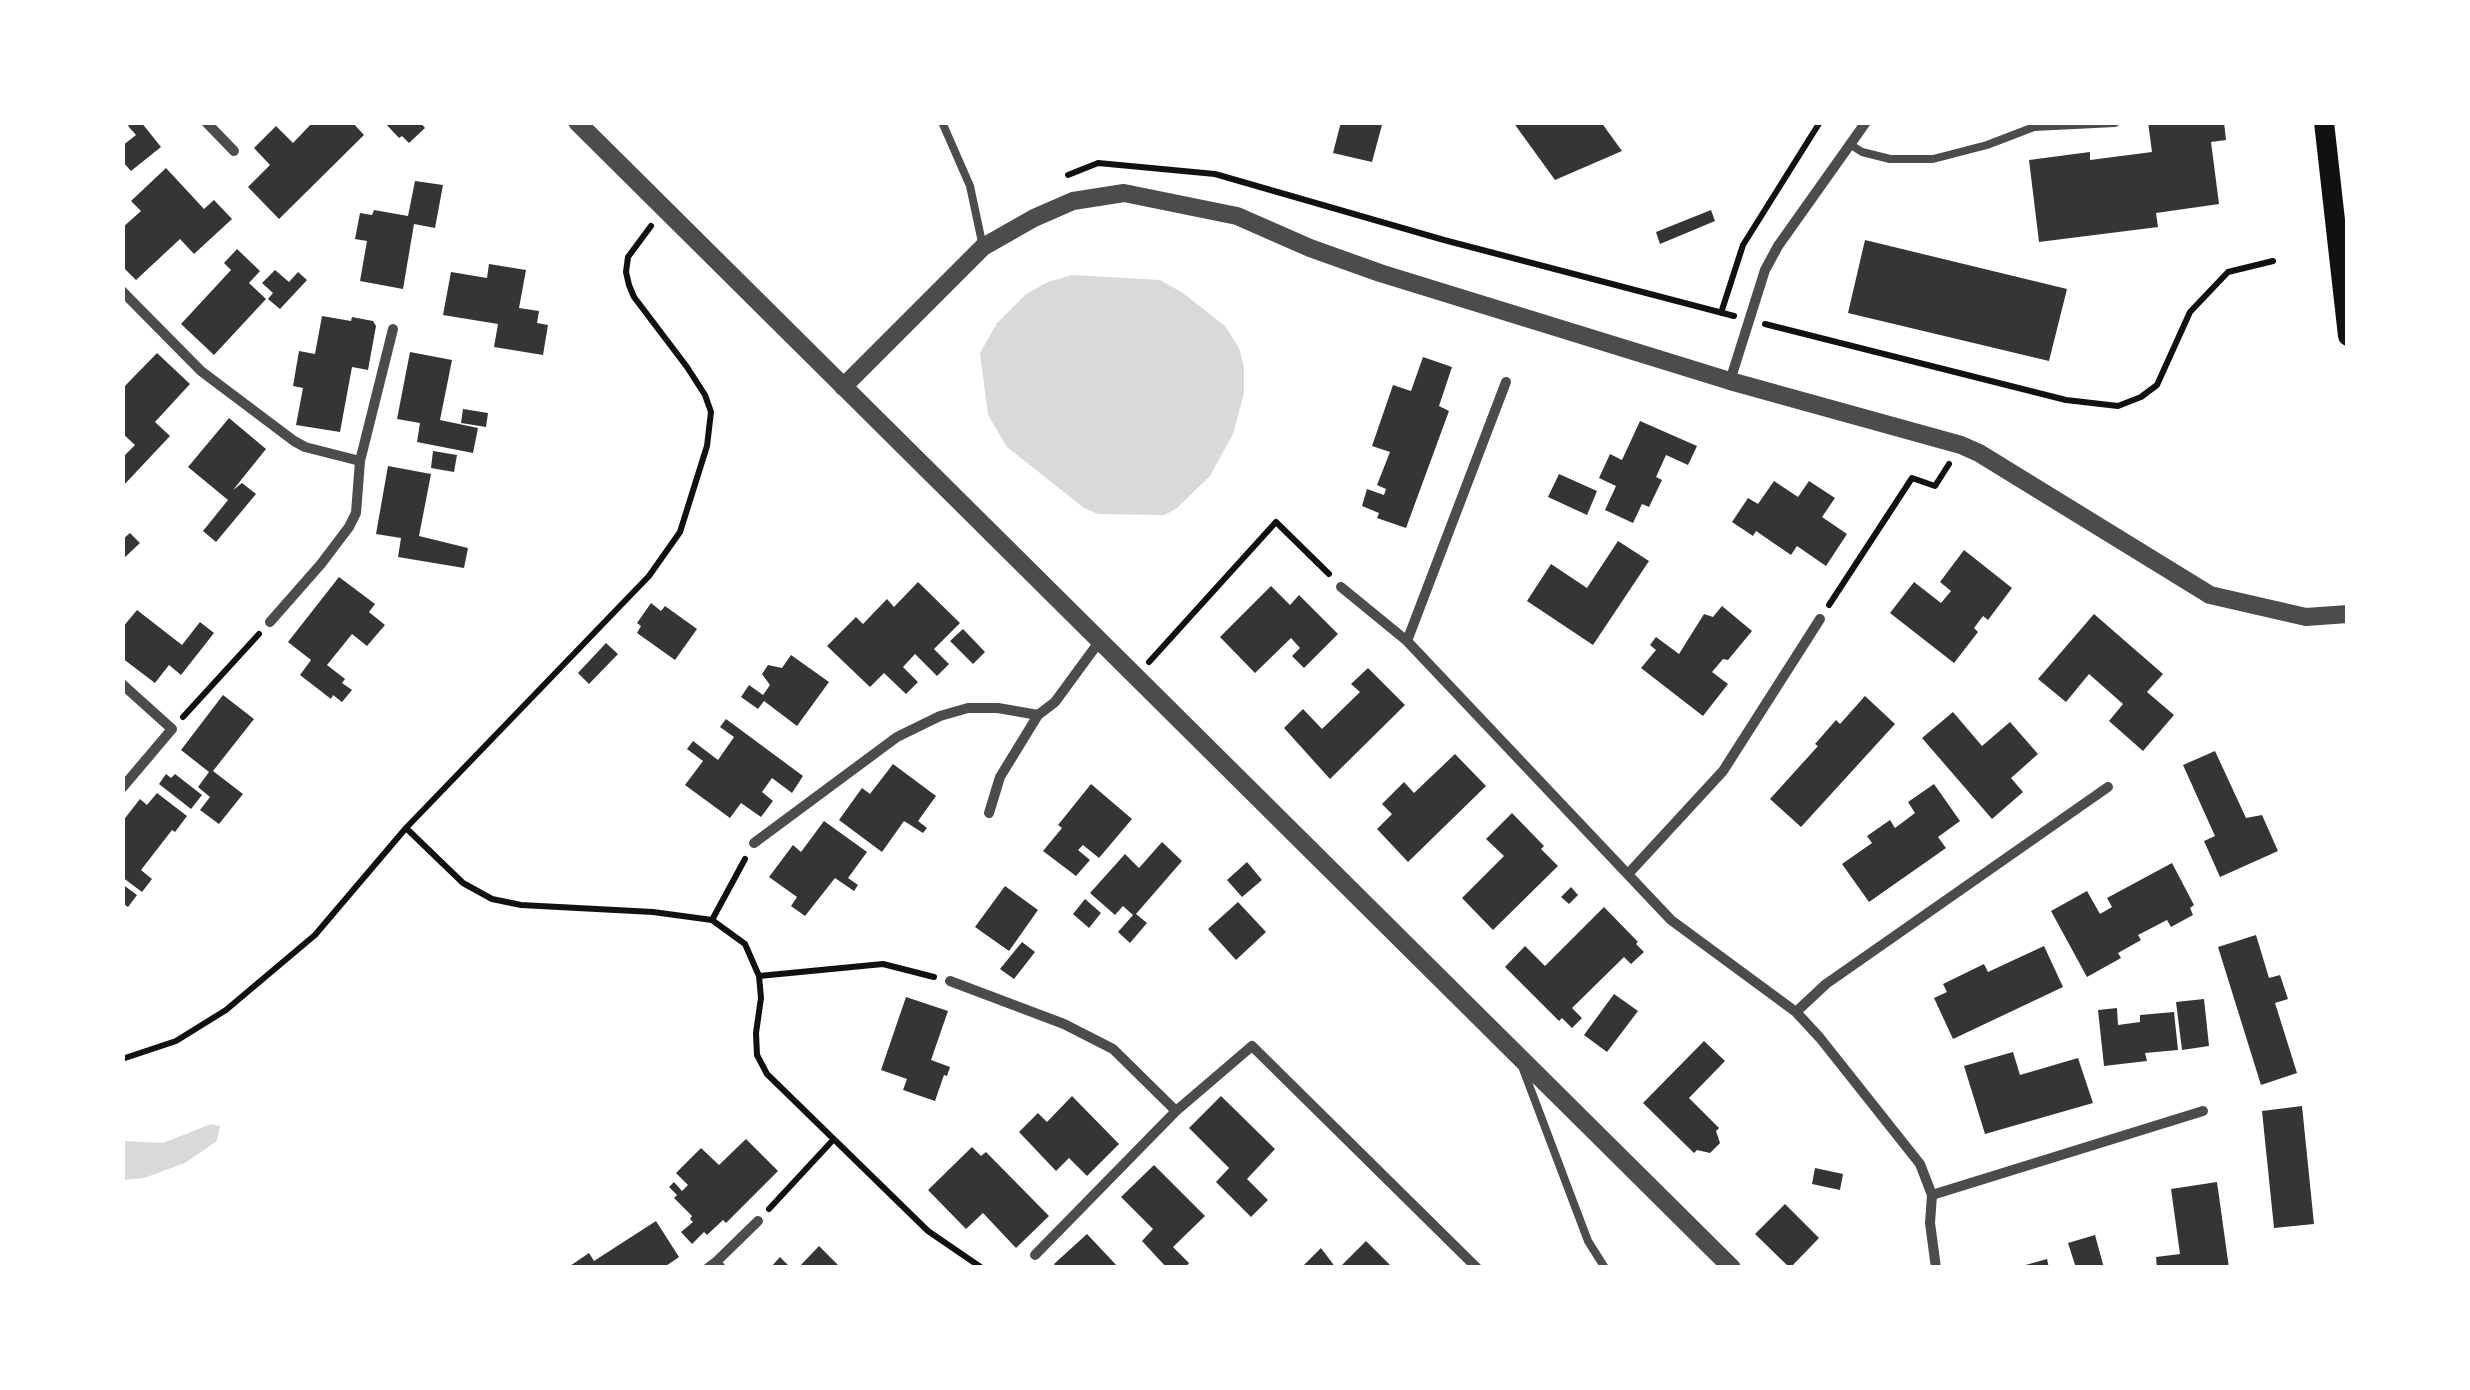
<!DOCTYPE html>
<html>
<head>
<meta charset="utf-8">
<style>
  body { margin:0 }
  #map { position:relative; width:2470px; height:1390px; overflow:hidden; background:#fff; font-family:"Noto Serif",serif }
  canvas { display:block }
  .frame { position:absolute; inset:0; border:125px solid #fff; pointer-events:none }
</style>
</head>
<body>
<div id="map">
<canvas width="2470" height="1390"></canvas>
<div class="frame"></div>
</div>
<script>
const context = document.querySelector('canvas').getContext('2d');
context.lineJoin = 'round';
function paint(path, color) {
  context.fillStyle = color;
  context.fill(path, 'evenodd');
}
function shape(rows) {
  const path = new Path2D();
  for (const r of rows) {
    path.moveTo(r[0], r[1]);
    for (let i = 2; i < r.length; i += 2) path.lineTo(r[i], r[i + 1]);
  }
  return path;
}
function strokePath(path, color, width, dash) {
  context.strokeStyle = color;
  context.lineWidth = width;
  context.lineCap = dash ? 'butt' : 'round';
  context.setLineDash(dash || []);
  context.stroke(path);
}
const water = shape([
  [1072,275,1160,280,1183,293,1225,326,1239,348,1244,367,1244,393,1233,434,1210,476,1177,508,1165,515,1098,514,1084,508,1007,447,988,415,980,353,997,323,1026,294,1048,282],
  [211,1124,220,1126,217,1141,185,1163,144,1178,123,1180,123,1141,163,1143]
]);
const building = shape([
  [132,122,141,122,161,147,131,171,122,161,122,146,136,135,128,126],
  [313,122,352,122,364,135,279,219,248,187,270,165,254,148,276,126,293,143],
  [384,122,420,122,425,128,409,143,402,136,399,138],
  [1341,122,1382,125,1372,162,1333,153],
  [1513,122,1601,122,1622,151,1555,180],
  [2148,122,2224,122,2226,140,2211,142,2219,204,2156,213,2158,227,2039,242,2029,160,2090,152,2090,160,2152,152],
  [166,168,204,209,214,200,232,219,194,254,180,239,136,280,122,266,122,228,141,211,131,201],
  [415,181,443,185,435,228,414,224,403,289,360,281,367,241,355,239,360,213,372,215,374,210,408,216],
  [1711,210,1715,221,1660,244,1656,232],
  [1865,240,2067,289,2049,361,1848,313],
  [237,249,260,271,249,283,266,299,214,355,181,324,231,270,224,263],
  [489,264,526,270,519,308,539,311,537,323,548,325,543,355,494,347,498,324,443,315,451,272,487,278],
  [275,270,289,282,298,272,307,280,280,309,268,299,273,293,262,283],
  [322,316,351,321,352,317,373,321,376,326,368,370,352,367,340,432,296,425,303,388,293,386,299,351,315,354],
  [410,352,452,360,440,420,478,428,473,453,417,442,420,423,397,419],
  [157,353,190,384,155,422,170,436,122,487,122,458,135,445,122,433,122,389],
  [1423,357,1452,367,1439,406,1449,411,1406,528,1377,518,1379,513,1362,506,1367,489,1384,495,1386,489,1377,485,1390,452,1372,446,1393,385,1411,391],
  [463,409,488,413,486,427,461,423],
  [229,418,266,449,233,490,242,483,256,494,216,542,203,531,228,500,188,467],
  [1640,421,1697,446,1688,465,1666,455,1656,477,1662,480,1649,507,1642,504,1633,523,1605,510,1616,486,1599,478,1610,454,1622,460],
  [433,451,457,455,454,472,431,468],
  [388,466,431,474,419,536,468,548,464,568,398,557,401,538,376,534],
  [1559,474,1597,491,1587,515,1548,497],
  [1774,481,1798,497,1809,481,1835,498,1822,517,1847,534,1826,566,1797,546,1791,555,1756,531,1753,536,1732,522,1748,498,1758,504],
  [130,533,140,543,122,560,122,540],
  [1618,541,1649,561,1593,645,1527,601,1551,564,1587,588],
  [1964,550,2012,588,1988,620,1983,616,1974,628,1978,632,1954,663,1890,613,1914,582,1941,603,1951,591,1940,582],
  [339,577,375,604,369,612,385,625,367,646,352,634,327,665,345,679,342,683,352,690,342,702,333,695,331,699,300,675,311,660,288,642],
  [918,582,960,623,934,649,949,664,937,676,915,654,903,667,918,682,906,694,884,673,870,687,827,646,856,617,863,624,887,599,894,607],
  [1271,586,1290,605,1299,595,1338,634,1304,668,1292,656,1300,648,1291,638,1255,673,1220,637],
  [651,603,661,611,665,606,697,629,675,660,637,633,641,626,637,623],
  [1722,606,1752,631,1728,660,1723,659,1712,672,1728,684,1703,716,1641,668,1656,650,1650,645,1656,637,1679,654,1704,614,1713,617],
  [137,610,182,645,200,622,214,633,181,675,169,665,155,683,122,658,122,628],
  [2094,614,2163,674,2147,692,2174,715,2143,751,2109,721,2123,704,2089,674,2066,702,2038,679],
  [963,629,985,652,973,664,950,641],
  [606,643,618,654,589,684,578,673],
  [791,655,829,682,797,726,764,701,758,709,741,697,749,685,763,695,770,685,762,674,768,665,782,668],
  [1368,668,1405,705,1330,779,1284,728,1303,709,1322,729,1360,692,1351,684],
  [223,695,254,719,213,771,243,794,219,824,200,810,210,797,198,787,209,772,181,750],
  [1865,696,1895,724,1801,827,1770,799,1818,746,1815,744,1836,720,1840,724],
  [1953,712,1982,746,2010,722,2038,754,2011,778,2023,792,1992,819,1922,738],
  [726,719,803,776,792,793,772,778,762,792,773,801,761,817,741,803,730,818,685,785,703,761,687,749,693,741,718,760,734,737,720,727],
  [2215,751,2246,818,2262,815,2278,851,2220,877,2204,841,2215,836,2183,765],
  [1455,754,1486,786,1408,862,1377,829,1392,814,1382,804,1404,782,1414,793],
  [893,764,936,796,918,821,927,828,923,833,904,821,882,852,839,820,862,788,870,794],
  [166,774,171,778,175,774,202,795,191,809,159,784],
  [1091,784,1132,819,1099,858,1083,845,1078,850,1090,860,1076,876,1043,851,1062,828,1058,825],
  [1934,784,1960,821,1938,837,1946,848,1869,902,1842,864,1872,843,1867,836,1890,820,1895,828,1915,813,1908,802],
  [157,793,187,816,175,832,172,830,141,870,152,879,142,892,122,877,122,822,140,799,147,805],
  [1512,813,1544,846,1541,849,1558,866,1493,930,1462,898,1504,856,1486,839],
  [824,821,867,852,848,878,858,885,854,891,835,878,805,916,791,906,797,897,769,877,793,845,801,852],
  [1162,842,1182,861,1136,914,1147,923,1130,943,1118,932,1133,915,1123,906,1115,915,1090,893,1125,854,1139,868],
  [1247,862,1262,880,1242,897,1227,880],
  [2172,863,2194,905,2190,908,2193,915,2171,927,2167,920,2138,935,2141,940,2118,953,2121,958,2087,977,2051,911,2087,891,2100,914,2112,907,2107,898],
  [122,884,137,895,128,907,122,903],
  [1005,886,1038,910,1009,951,975,927],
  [1571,887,1578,895,1569,904,1561,897],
  [1085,899,1101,913,1089,928,1073,914],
  [1238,902,1266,932,1236,960,1208,929],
  [1604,907,1638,942,1636,944,1644,952,1631,964,1624,957,1572,1008,1582,1018,1572,1028,1562,1018,1559,1021,1505,967,1525,946,1545,966],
  [2256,935,2269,978,2280,975,2288,999,2275,1003,2297,1073,2261,1085,2218,947],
  [1022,942,1035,952,1014,979,1000,969],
  [2044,946,2063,987,1953,1039,1934,998,1947,992,1943,984,1984,964,1988,972],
  [1614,994,1638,1011,1607,1052,1584,1035],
  [906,997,948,1011,931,1060,950,1067,947,1076,944,1075,935,1101,903,1090,907,1079,881,1070],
  [2204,999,2209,1046,2182,1050,2176,1002],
  [2117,1008,2118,1025,2140,1022,2140,1015,2174,1012,2178,1050,2145,1053,2147,1061,2104,1066,2098,1010],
  [1704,1041,1725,1061,1689,1098,1719,1128,1716,1131,1720,1143,1710,1153,1697,1150,1694,1153,1643,1103],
  [2013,1052,2020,1075,2078,1058,2093,1103,1985,1134,1964,1066],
  [1072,1096,1119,1144,1087,1176,1069,1158,1056,1171,1019,1132,1038,1113,1047,1122],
  [1221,1096,1275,1149,1247,1179,1268,1200,1251,1217,1216,1182,1229,1168,1189,1128],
  [2302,1106,2314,1224,2274,1228,2262,1111],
  [746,1139,778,1171,726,1223,723,1220,707,1235,704,1232,692,1244,681,1232,693,1222,690,1219,692,1216,674,1198,677,1195,669,1187,674,1182,682,1191,688,1185,676,1173,701,1148,719,1165],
  [972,1147,981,1156,986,1152,1049,1216,1016,1248,983,1213,966,1229,928,1190],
  [1154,1165,1205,1216,1173,1247,1189,1263,1185,1268,1167,1268,1142,1241,1153,1229,1121,1197],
  [1815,1168,1843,1174,1840,1190,1812,1184],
  [2217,1182,2229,1268,2157,1268,2156,1257,2180,1254,2171,1189],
  [1785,1204,1819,1238,1790,1268,1755,1234],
  [656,1221,679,1257,663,1268,567,1268,589,1253,594,1261],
  [1087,1234,1119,1268,1057,1268,1054,1264],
  [2095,1235,2104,1268,2076,1268,2068,1243],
  [1366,1241,1393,1268,1339,1268],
  [819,1246,841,1268,798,1268],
  [1321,1248,1336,1268,1304,1268,1303,1266],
  [780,1257,791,1268,770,1268],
  [2047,1259,2049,1268,2022,1268,2022,1266]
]);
const path = shape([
  [1068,175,1098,163,1215,174,1444,240,1734,316],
  [651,226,628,257,626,272,629,285,634,297,687,367,705,395,711,412,707,446,680,532,649,576,406,828,463,883,492,899,521,905,653,912,712,920,745,944,759,976,761,998,756,1033,757,1055,767,1074,928,1231,982,1268],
  [1721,313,1743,245,1820,122],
  [1765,324,2066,400,2118,406,2141,397,2157,385,2190,312,2228,272,2273,261],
  [1829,605,1912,478,1935,486,1949,464],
  [1149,662,1276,522,1329,574],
  [183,717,259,634],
  [712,920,745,859],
  [759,976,883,964,934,977],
  [122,1059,176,1041,226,1010,315,935,406,828],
  [769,1209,833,1140]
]);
const service = shape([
  [942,122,970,186,983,247],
  [1851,145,1862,152,1890,159,1933,159,1987,145,2034,127,2115,123],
  [1523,1069,1588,1241,1605,1268]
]);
const minor = shape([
  [206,122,234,151],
  [122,291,201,371,294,441,305,447,360,461,393,329],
  [1730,381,1765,270,1778,246,1866,122],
  [1341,587,1407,641,1671,920,1796,1012,1820,1038,1920,1164,1932,1195,1930,1223,1936,1268],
  [270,622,321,564,349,527,356,513,360,461],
  [1407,641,1506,382],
  [122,684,172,729,122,788],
  [989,813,1000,777,1038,715],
  [754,843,897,737,940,716,968,708,998,708,1038,715,1055,702,1099,642],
  [1629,873,1723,771,1820,619],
  [950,981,1064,1024,1113,1049,1176,1111],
  [1796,1012,1826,984,2108,787],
  [1932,1195,2203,1111],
  [1035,1255,1176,1111,1252,1046,1477,1268],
  [716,1262,758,1221],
  [708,1268,716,1262,721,1268]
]);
const tertiary = shape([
  [577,122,1732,1268],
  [843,387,983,247,1034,218,1073,201,1124,193,1237,216,1310,248,1380,273,1730,381,1961,445,1979,453,2210,595,2306,617,2348,614]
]);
const secondary = shape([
  [2324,122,2348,336]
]);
paint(water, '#d9d9d9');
paint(building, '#353535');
strokePath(path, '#111', 6);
strokePath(service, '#4c4c4c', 8);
strokePath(minor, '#4c4c4c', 10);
strokePath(tertiary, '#4c4c4c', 18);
strokePath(secondary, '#111', 20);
</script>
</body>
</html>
